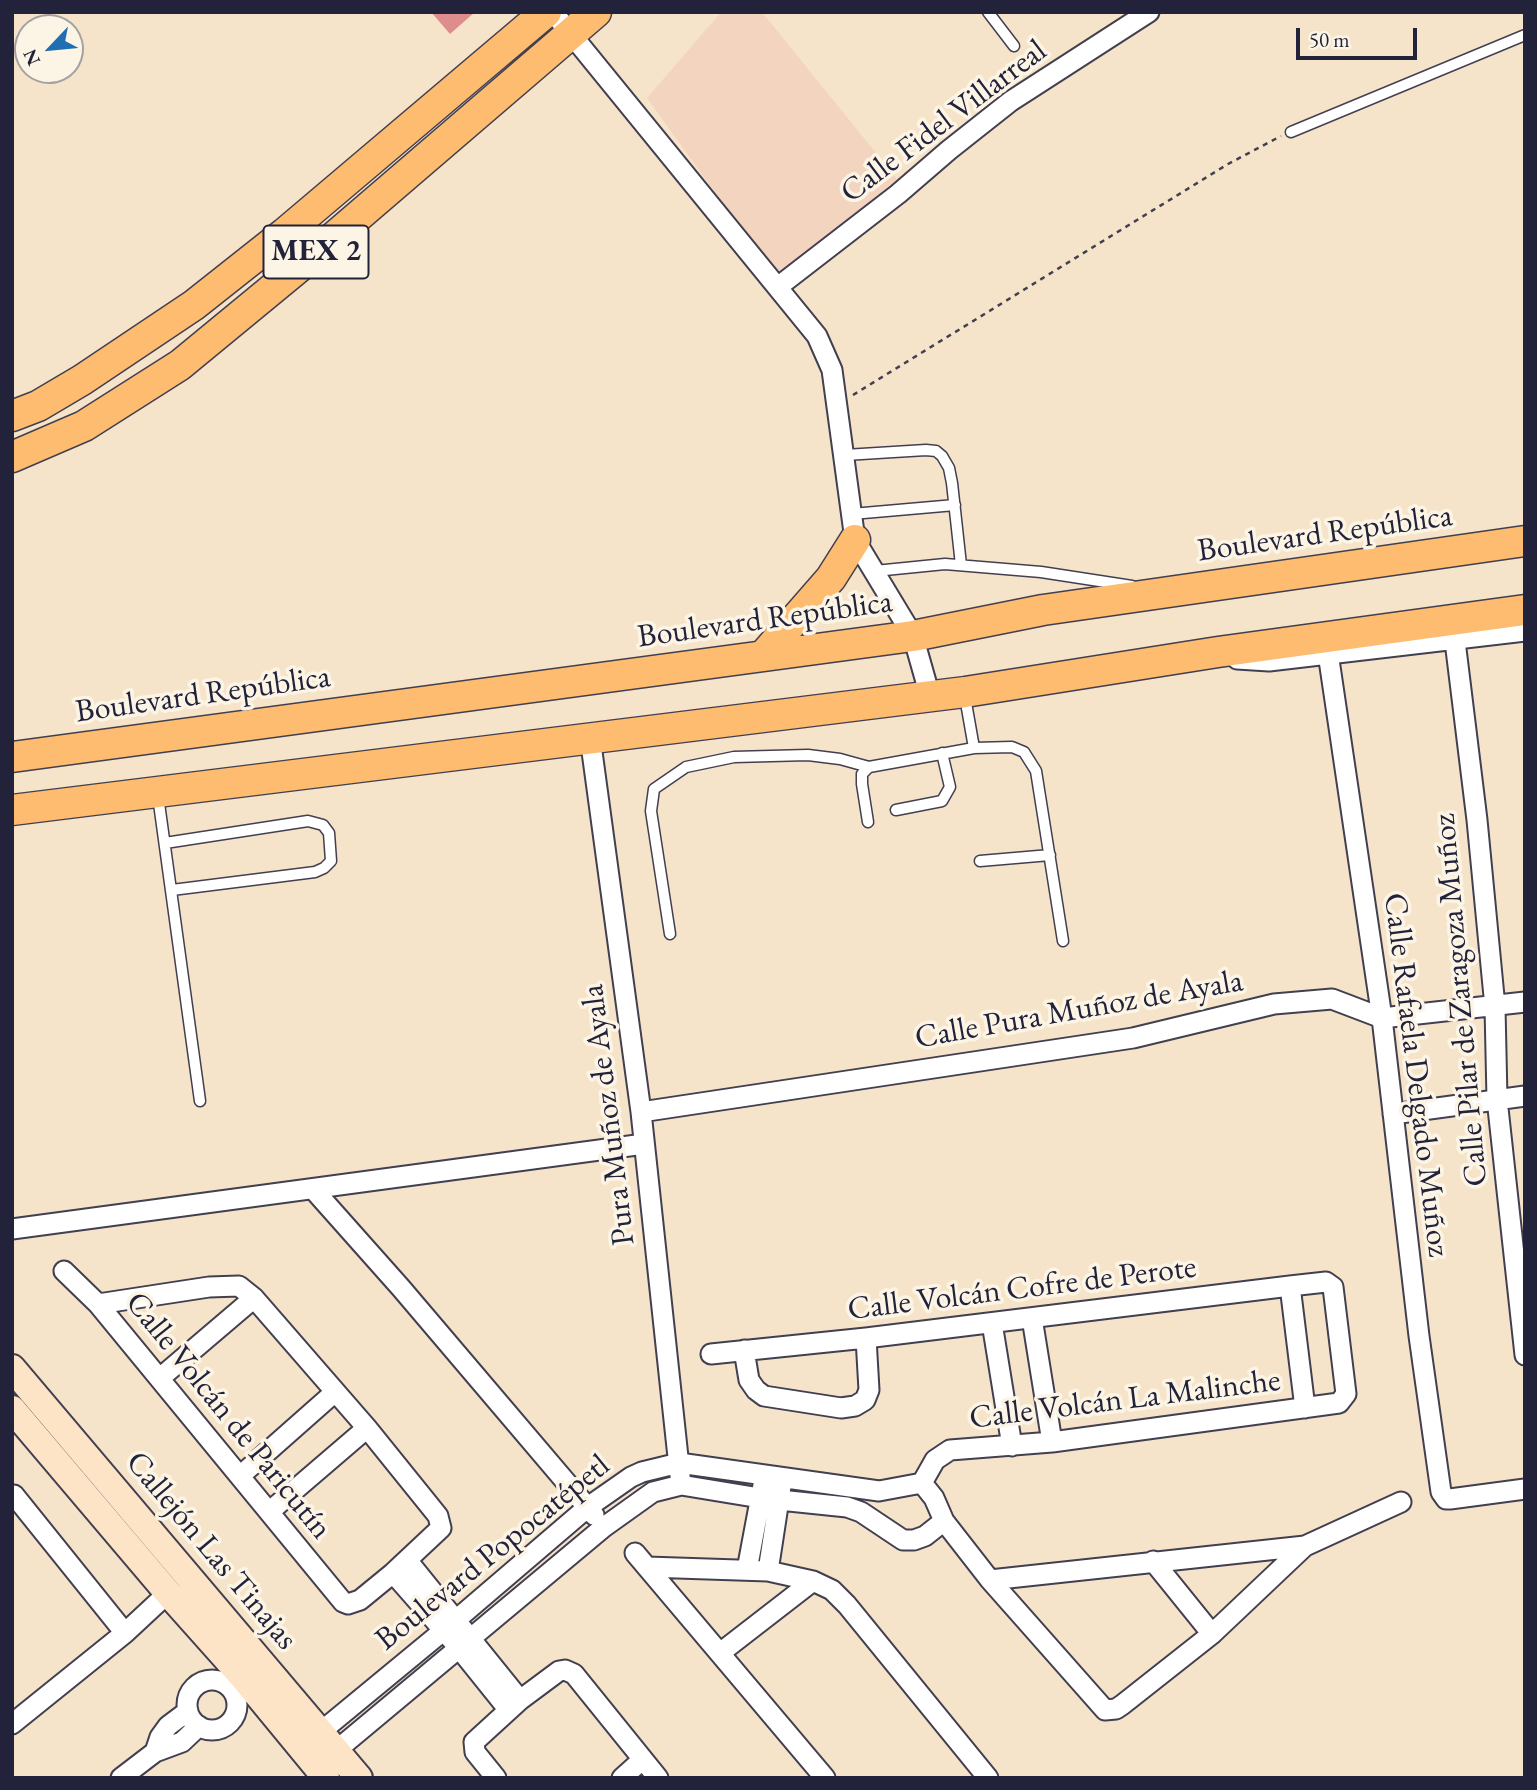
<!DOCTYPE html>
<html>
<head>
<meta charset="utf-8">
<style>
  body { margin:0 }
  #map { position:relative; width:1537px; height:1790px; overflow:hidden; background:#f6e4ca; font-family:"EB Garamond",serif }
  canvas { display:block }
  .frame { position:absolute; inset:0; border:14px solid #22223b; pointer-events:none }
  .north { position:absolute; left:14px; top:14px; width:70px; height:70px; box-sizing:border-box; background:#fcf5e5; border:2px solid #a5a1a1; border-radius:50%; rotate:244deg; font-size:19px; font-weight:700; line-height:28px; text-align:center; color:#22223b }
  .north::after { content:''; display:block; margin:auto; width:24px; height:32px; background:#1f6fb2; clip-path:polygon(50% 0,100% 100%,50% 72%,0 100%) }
  .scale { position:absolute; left:1296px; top:28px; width:121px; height:32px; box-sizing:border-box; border:4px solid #22223b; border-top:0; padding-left:9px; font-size:21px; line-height:24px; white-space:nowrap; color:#22223b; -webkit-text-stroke:5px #fcf5e5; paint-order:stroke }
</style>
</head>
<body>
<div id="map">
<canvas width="1537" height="1790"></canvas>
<div class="frame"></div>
<div class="north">N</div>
<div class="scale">50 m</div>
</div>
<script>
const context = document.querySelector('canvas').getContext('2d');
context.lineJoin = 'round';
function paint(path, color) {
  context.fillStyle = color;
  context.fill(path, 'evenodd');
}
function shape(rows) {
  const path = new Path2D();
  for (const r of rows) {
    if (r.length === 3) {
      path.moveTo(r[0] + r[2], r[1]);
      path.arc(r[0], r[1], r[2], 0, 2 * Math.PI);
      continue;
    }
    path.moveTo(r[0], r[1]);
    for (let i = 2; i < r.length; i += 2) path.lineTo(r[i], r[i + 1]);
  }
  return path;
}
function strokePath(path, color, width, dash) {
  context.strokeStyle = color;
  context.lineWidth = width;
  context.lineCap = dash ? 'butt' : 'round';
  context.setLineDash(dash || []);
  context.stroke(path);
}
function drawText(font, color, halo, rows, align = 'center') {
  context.font = font + ' "EB Garamond",serif';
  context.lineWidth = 7;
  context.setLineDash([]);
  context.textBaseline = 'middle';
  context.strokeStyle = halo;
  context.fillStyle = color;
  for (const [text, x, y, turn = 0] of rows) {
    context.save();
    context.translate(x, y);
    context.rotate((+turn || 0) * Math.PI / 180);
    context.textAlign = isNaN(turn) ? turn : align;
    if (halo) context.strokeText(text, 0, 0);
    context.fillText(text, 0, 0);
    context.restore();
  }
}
const built = shape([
  [721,12,762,12,897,179,778,280,647,98]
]);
const building = shape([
  [431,12,475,12,450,34]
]);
const path = shape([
  [853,395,1228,164,1281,136]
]);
const lane = shape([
  [988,12,1014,46],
  [1291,132,1525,35],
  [845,455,926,450,936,451,942,456,949,468,952,483,961,565],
  [852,514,955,505],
  [875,571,945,564,1041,572,1132,586],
  [965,697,974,748],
  [158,796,200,1101],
  [896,810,942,801,950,787,942,753],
  [868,822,862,784,862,774,869,767],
  [165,843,308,821,323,825,329,833,331,861,324,868,315,872,172,890],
  [980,861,1050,855],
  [670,934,651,811,654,789,686,767,734,757,808,755,840,759,869,767,974,748,1012,747,1024,752,1036,771,1063,941]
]);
const street = shape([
  [553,12,817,336,832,370,855,540,913,636,930,696],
  [779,286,898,194,949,150,1011,101,1149,12],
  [1455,641,1477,820,1495,1007,1497,1099,1525,1355],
  [1328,653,1382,1018,1419,1336,1441,1492,1446,1499,1450,1499,1525,1489],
  [1237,659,1269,661,1525,631],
  [590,737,641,1112,681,1485],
  [641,1112,1133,1038,1274,1004,1332,999,1382,1018,1525,1002],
  [1393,1114,1525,1096],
  [313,1189,401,1288,594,1515],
  [12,1229,644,1144],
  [64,1271,98,1304,343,1602,348,1604,360,1600,393,1573,441,1528,438,1516,367,1428,254,1298,239,1286,209,1287,98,1304],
  [1290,1286,1305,1408],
  [1032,1318,1052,1442],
  [992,1323,1012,1446],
  [744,1350,749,1380,756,1390,764,1396,841,1408,855,1406,865,1400,869,1390,866,1338],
  [711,1354,866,1338,1290,1286,1326,1282,1333,1287,1346,1394,1339,1403,1052,1442,950,1450,935,1460,922,1483],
  [160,1378,254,1298],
  [240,1476,335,1392],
  [922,1483,934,1498,944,1521,990,1580,1105,1710,1116,1709,1122,1705,1212,1634,1305,1546],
  [12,1497,14,1495,125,1633],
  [269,1512,367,1428],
  [635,1553,825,1778],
  [407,1560,520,1700],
  [1153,1561,1212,1634],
  [647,1567,768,1571,813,1581,832,1590,847,1605,988,1778],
  [747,1570,763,1485],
  [768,1571,781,1486],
  [393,1573,459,1648,508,1709],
  [990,1580,1305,1546,1401,1502],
  [720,1653,813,1581],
  [212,1705,25],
  [12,1724,125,1633,168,1593],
  [312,1739,443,1631,588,1507,631,1477,642,1472,679,1463,879,1491,922,1483],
  [155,1752,160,1737,168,1726,188,1711],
  [326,1759,604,1527,653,1492,681,1485,760,1498,847,1507,861,1512,903,1540,914,1540,925,1536,944,1521],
  [121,1778,155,1752,182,1742,199,1726],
  [496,1778,475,1752,474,1742,520,1700,559,1671,565,1670,574,1674,658,1778],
  [622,1778,642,1760]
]);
const secondary = shape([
  [12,1368,359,1778],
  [12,1409,168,1593,242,1676,326,1778]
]);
const primary = shape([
  [12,416,38,406,82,380,194,305,285,233,546,12],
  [12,457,84,426,180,365,299,267,596,12],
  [763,656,831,578,855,540],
  [12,757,913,636,1043,610,1525,541],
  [12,810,965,692,1218,652,1525,610]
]);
const shields = [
  [316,252,105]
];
const shieldNames = [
  ["MEX 2",316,252]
];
const streetNames = [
  ["Calle Fidel Villarreal",944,122,-37],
  ["Boulevard República",1325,534,-8],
  ["Boulevard República",765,620,-8],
  ["Boulevard República",203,695,-8],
  ["Calle Pilar de Zaragoza Muñoz",1461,1000,-95],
  ["Calle Pura Muñoz de Ayala",1079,1010,-10],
  ["Calle Rafaela Delgado Muñoz",1416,1075,83],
  ["Pura Muñoz de Ayala",609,1115,-97],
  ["Calle Volcán Cofre de Perote",1022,1289,-7],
  ["Calle Volcán La Malinche",1125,1400,-7],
  ["Calle Volcán de Paricutín",228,1416,51],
  ["Callejón Las Tinajas",211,1551,50],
  ["Boulevard Popocatépetl",493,1553,-39]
];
paint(built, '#f3d4bf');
paint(building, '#df8c8c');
strokePath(lane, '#423f50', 13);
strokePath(street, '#423f50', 23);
strokePath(secondary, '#423f50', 30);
strokePath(primary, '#423f50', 33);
strokePath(path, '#423f50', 2.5, [5, 5]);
strokePath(lane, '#fff', 10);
strokePath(street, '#fff', 19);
strokePath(secondary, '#fee4c6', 26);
strokePath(primary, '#fdbc70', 30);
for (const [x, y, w] of shields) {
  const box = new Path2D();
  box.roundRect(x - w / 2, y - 26.5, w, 53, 5);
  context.fillStyle = '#fcf5e5';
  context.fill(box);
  strokePath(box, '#22223b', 2);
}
drawText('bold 30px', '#22223b', null, shieldNames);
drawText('32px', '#22223b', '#fcf5e5', streetNames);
</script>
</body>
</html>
